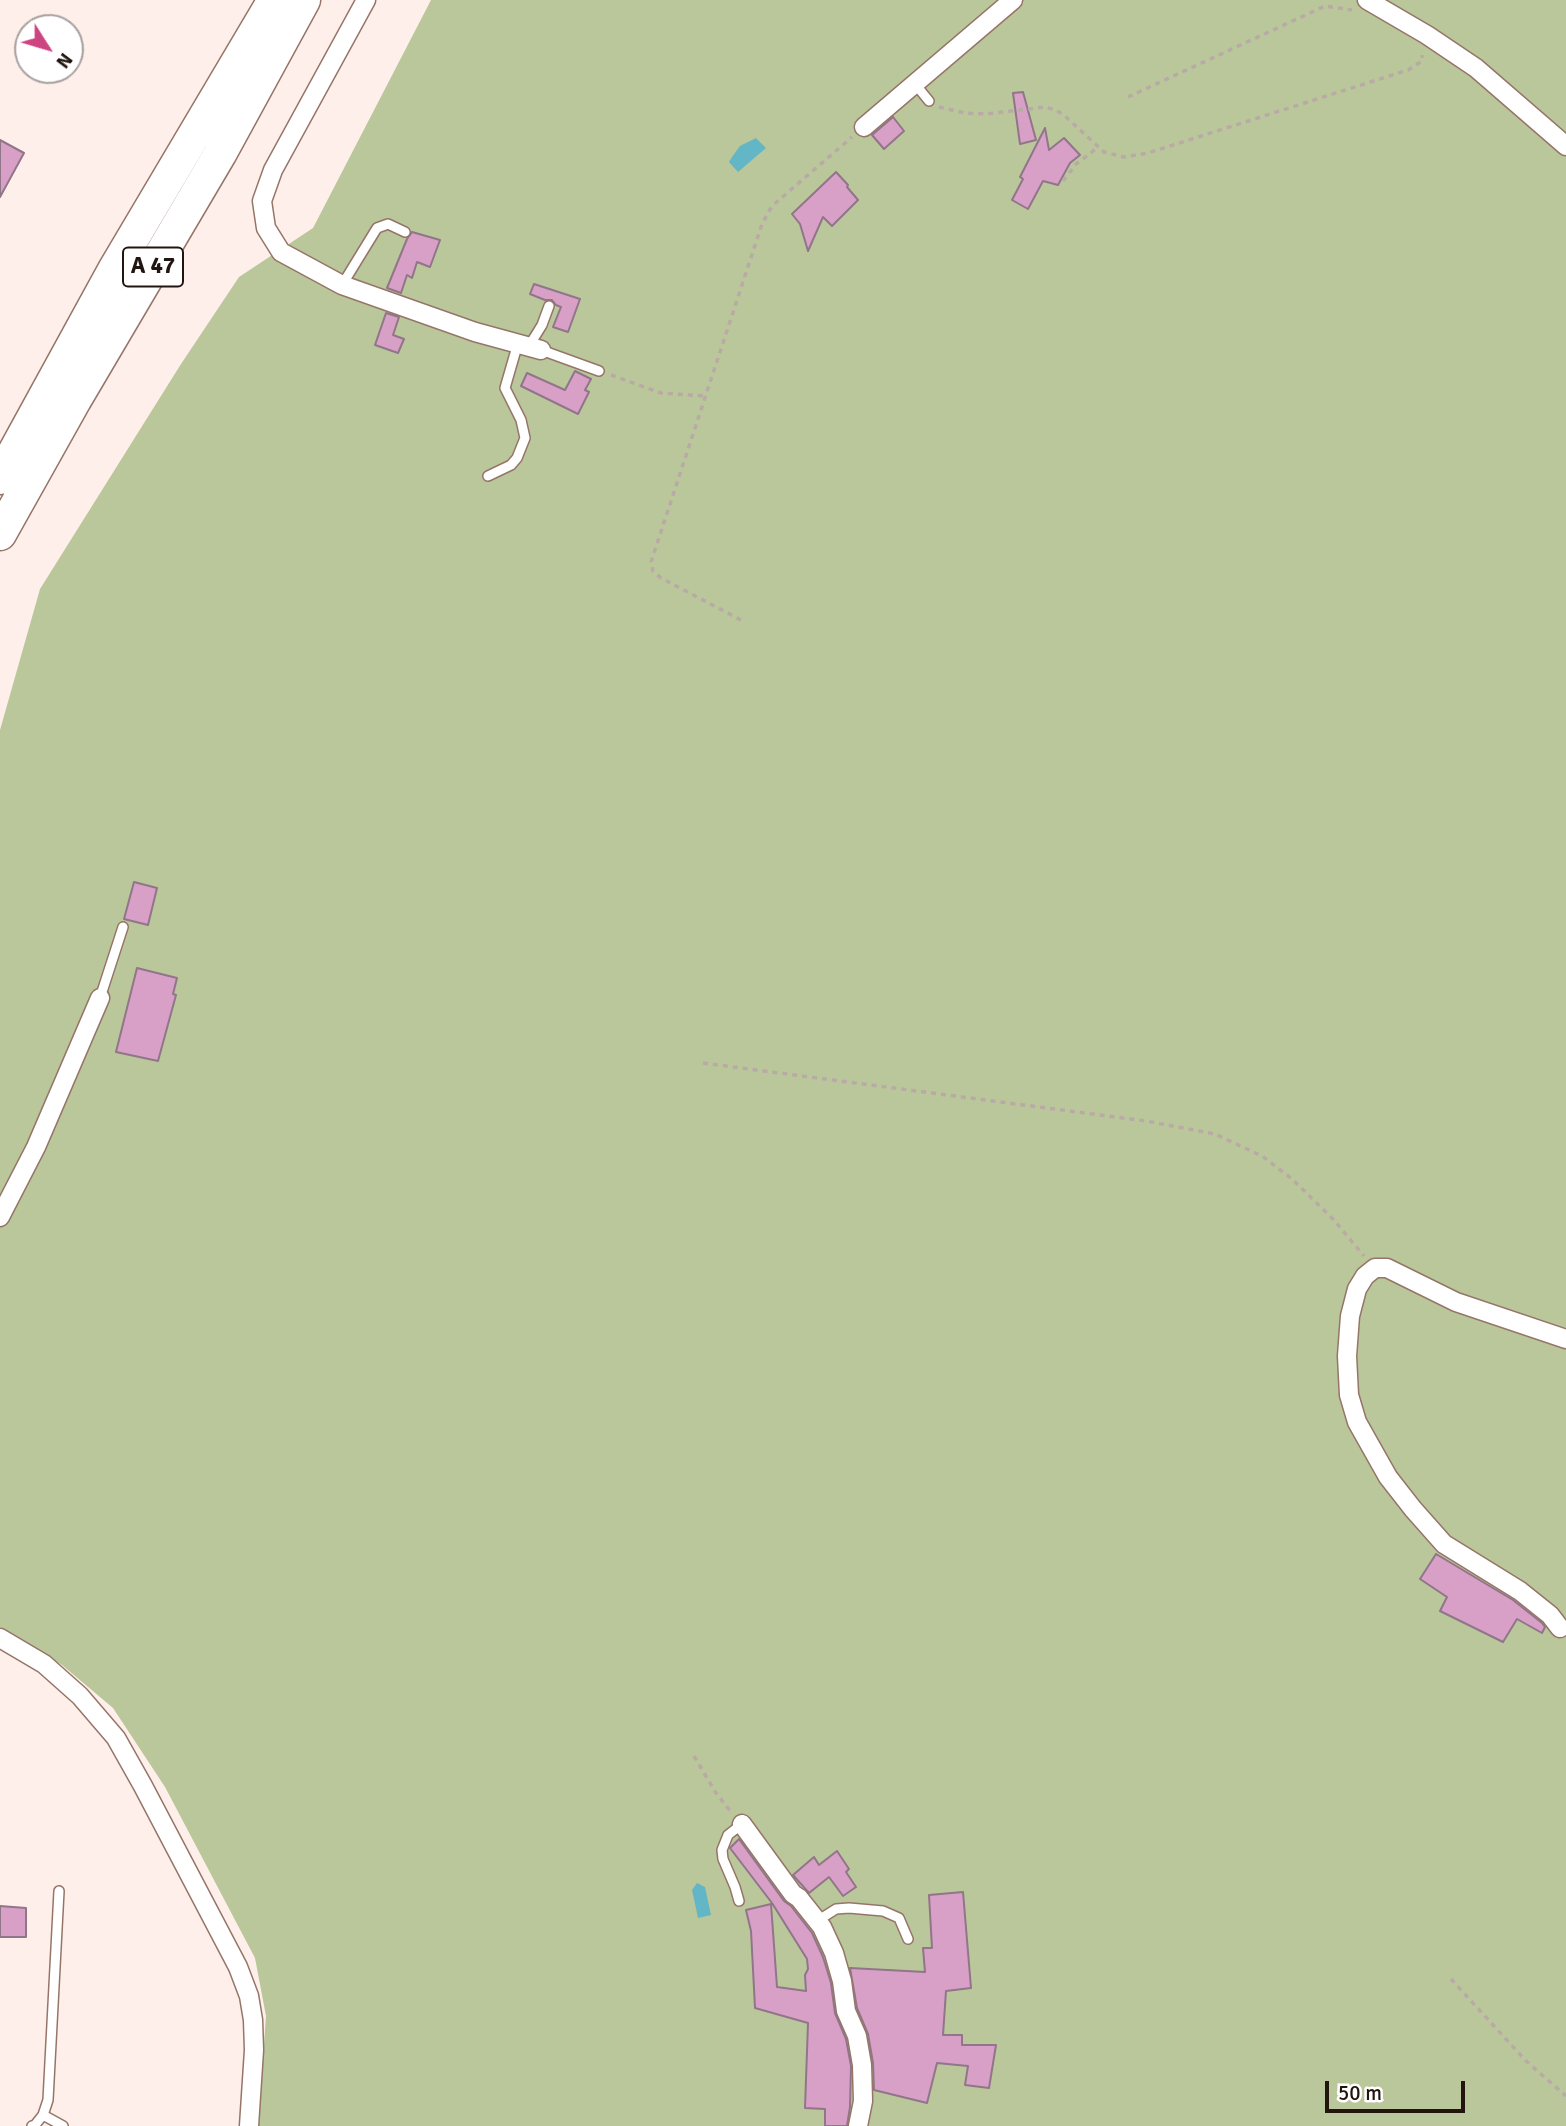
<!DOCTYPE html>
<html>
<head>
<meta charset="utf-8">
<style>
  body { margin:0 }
  #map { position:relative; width:1566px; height:2126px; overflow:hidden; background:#ffefea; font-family:Signika,sans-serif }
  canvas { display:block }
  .north { position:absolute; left:14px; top:14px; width:70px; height:70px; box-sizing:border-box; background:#fff; border:2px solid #a7a19f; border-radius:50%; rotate:127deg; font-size:19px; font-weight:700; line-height:28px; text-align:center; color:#221510 }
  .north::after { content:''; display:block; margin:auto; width:24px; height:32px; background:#cc4480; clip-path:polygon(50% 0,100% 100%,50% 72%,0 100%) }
  .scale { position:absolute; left:1325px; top:2081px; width:140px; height:32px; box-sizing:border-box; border:4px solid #221510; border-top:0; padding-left:9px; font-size:21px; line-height:24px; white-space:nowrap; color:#221510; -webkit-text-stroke:5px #fff; paint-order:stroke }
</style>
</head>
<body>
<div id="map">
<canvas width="1566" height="2126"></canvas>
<div class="north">N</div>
<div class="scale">50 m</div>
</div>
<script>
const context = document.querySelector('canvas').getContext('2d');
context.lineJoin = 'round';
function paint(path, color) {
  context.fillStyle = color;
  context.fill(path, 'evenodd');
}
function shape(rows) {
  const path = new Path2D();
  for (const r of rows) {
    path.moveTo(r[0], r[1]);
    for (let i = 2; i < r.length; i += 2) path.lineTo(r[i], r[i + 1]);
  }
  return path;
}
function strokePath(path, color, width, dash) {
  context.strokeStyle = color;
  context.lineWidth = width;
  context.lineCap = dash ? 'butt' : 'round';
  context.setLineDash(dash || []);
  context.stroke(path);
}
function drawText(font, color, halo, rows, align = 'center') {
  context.font = font + ' Signika,sans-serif';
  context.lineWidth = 5;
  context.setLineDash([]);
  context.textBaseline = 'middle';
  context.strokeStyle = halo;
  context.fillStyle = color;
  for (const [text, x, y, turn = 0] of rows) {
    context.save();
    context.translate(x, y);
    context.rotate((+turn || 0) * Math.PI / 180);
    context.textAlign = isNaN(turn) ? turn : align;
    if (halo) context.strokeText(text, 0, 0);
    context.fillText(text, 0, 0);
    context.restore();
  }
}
const green = shape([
  [431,0,1566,0,1566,2126,258,2126,266,2016,255,1958,165,1787,113,1708,62,1665,0,1627,0,730,40,589,181,364,239,277,313,228]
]);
const water = shape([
  [756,138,766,148,738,172,729,162,732,157,740,146],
  [697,1883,705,1887,711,1915,698,1918,692,1890]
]);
const building = shape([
  [1023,92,1036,140,1020,144,1013,93,1023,92],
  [893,117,904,131,884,149,872,135,893,117],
  [1045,128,1049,150,1064,138,1080,155,1070,163,1058,185,1043,181,1028,209,1012,200,1023,179,1020,177,1045,128],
  [0,140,24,153,0,197,0,140],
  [836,172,848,185,847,187,858,200,832,226,823,217,808,251,800,224,792,214,836,172],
  [412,232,440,240,430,267,417,262,412,278,407,275,401,293,387,288,407,239,412,232],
  [534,284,580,299,568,332,553,327,561,307,556,305,552,300,545,300,530,294,534,284],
  [386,313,399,317,393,335,404,339,398,353,375,345,386,313],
  [575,371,591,379,585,390,589,392,578,414,521,386,527,373,565,390,575,371],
  [134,882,157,888,148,925,124,919,134,882],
  [137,968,177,978,173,994,176,995,158,1061,116,1052,137,968],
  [1436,1554,1513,1600,1542,1623,1545,1627,1542,1633,1517,1619,1503,1642,1440,1611,1447,1597,1420,1579,1436,1554],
  [739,1839,784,1901,791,1906,812,1933,823,1957,831,1983,835,2013,846,2039,851,2066,850,2107,847,2126,825,2126,825,2109,805,2108,808,2023,755,2008,751,1931,746,1910,771,1904,777,1987,806,1991,805,1975,808,1969,807,1959,772,1903,730,1848,739,1839],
  [837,1851,849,1869,846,1872,856,1887,843,1896,829,1877,809,1893,793,1875,814,1857,819,1865,837,1851],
  [963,1892,971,1988,946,1991,943,2035,962,2035,962,2045,996,2045,989,2088,965,2085,968,2066,937,2063,927,2103,874,2090,873,2063,868,2034,857,2008,850,1968,925,1972,923,1948,932,1948,929,1895,963,1892],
  [0,1906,26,1908,26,1937,0,1937,0,1906]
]);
const path = shape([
  [1128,97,1325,6,1352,10],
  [939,107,965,113,986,114,1045,107,1056,110,1065,116,1104,152,1124,157,1148,153,1408,70,1422,61,1422,55],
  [1063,181,1076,164,1091,153,1097,147],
  [611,375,661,393,705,396],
  [741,620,661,578,653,571,651,562,762,224,772,206,852,137],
  [703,1063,1146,1121,1215,1134,1262,1156,1291,1178,1333,1219,1364,1256],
  [694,1756,716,1793,731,1812],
  [1451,1979,1526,2061,1566,2096]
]);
const lane = shape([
  [918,82,920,90,929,101],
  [342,285,377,228,388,224,405,232],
  [529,346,542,325,549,306],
  [541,350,599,371],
  [488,476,511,465,517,458,525,438,521,420,505,388,518,343],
  [100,998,123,927],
  [59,1891,48,2100,43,2115,63,2126],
  [739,1901,735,1887,723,1859,722,1850,728,1835,742,1824],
  [817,1921,836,1909,849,1908,883,1911,899,1918,908,1939],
  [32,2126,35,2125,43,2115]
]);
const street = shape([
  [366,0,273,170,262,201,266,228,281,252,342,285,475,332,541,350],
  [1367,0,1427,35,1476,68,1566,146],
  [864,127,1013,0],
  [0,1217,36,1147,100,998],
  [1560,1628,1550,1615,1520,1591,1444,1544,1413,1509,1388,1477,1357,1422,1349,1395,1347,1356,1350,1316,1357,1289,1365,1276,1375,1268,1387,1268,1456,1302,1566,1339],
  [0,1638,44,1664,80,1696,116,1738,143,1786,238,1967,249,1996,253,2020,254,2050,249,2126],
  [742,1824,793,1894,799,1898,822,1927,834,1953,842,1981,846,2011,857,2036,862,2065,863,2101,858,2126]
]);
const highway = shape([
  [0,478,114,270,274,0],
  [0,534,75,400,220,154,304,0]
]);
const shields = [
  [153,267,60]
];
const shieldNames = [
  ["A 47",153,267]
];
paint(green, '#bac79b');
paint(water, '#63b6c5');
paint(building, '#d8a0c7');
strokePath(building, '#917589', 2);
strokePath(lane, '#967569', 12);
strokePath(street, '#967569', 21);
strokePath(highway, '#967569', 35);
strokePath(path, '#b9aaa5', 3.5, [5, 5]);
strokePath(lane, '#fff', 9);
strokePath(street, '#fff', 18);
strokePath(highway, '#fff', 32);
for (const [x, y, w] of shields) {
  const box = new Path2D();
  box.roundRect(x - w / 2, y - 19.5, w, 39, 5);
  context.fillStyle = '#fff';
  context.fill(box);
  strokePath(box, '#221510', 2);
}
drawText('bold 23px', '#221510', null, shieldNames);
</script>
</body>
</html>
